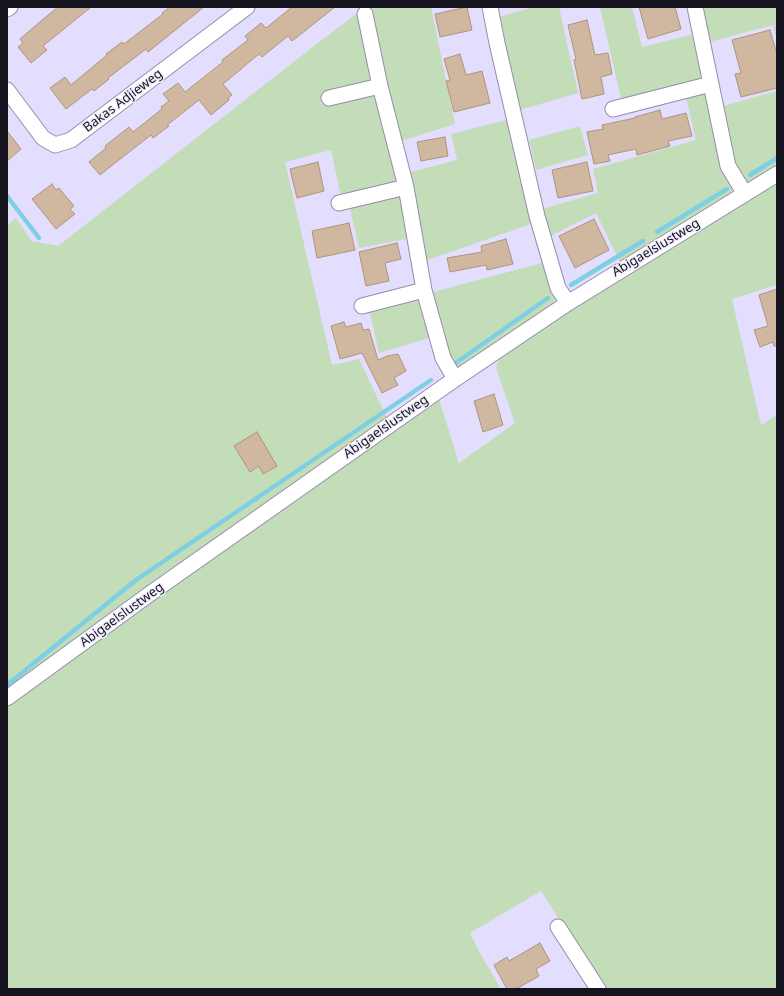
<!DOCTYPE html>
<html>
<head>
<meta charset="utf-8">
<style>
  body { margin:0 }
  #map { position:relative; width:784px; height:996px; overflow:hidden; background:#e3defe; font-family:"Noto Sans",sans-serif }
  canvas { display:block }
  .frame { position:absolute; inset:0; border:8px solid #15131e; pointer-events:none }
</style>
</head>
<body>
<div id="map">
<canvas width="784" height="996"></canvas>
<div class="frame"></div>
</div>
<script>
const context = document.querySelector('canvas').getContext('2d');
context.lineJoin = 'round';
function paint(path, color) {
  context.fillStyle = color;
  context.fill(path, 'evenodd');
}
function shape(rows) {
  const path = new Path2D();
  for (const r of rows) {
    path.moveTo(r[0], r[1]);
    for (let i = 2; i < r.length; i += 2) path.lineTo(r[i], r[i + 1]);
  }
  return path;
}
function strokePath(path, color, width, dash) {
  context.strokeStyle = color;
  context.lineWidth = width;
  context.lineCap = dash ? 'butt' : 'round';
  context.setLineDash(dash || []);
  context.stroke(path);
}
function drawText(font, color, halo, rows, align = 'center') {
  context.font = font + ' "Noto Sans",sans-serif';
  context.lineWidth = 3;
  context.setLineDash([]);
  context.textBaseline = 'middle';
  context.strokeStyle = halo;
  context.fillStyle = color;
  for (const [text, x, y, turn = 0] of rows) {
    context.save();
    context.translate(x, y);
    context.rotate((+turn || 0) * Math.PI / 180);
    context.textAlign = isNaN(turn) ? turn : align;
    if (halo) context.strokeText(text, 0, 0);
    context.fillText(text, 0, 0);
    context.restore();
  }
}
const green = shape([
  [370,7,431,7,455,124,398,142,383,86],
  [535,7,559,7,578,93,520,110,498,17],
  [600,7,632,7,642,47,695,34,706,81,622,103],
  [707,7,777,7,777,37,776,37,773,25,709,42,701,9],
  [360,11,375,83,321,97,321,104,377,92,400,183,341,197,331,150,285,162,332,365,359,359,389,422,7,693,7,225,16,218,32,241,58,246,314,46],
  [708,89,732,181,733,189,726,200,621,264,596,213,549,237,542,209,598,193,593,169,696,140,685,94],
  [777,91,777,169,752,184,745,182,735,164,723,106],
  [510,119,534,223,422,262,406,173,457,160,451,134],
  [580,126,588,155,536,170,529,140],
  [777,181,777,285,732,299,761,425,777,415,777,989,604,989,541,891,470,933,481,955,501,989,7,989,7,704,148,602,439,399,459,463,515,423,496,368,499,359,528,334],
  [403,191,411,238,359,248,349,204],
  [545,262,556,298,553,303,459,371,448,355,430,293],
  [421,297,433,337,379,353,369,308]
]);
const stream = shape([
  [750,175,777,158],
  [7,196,39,238],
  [657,232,727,189],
  [571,285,643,241],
  [450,367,548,298],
  [7,685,136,580,431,380]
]);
const building = shape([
  [58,7,91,7,43,46,47,50,31,63,18,47,23,43,20,39,41,21,58,7],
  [170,7,204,7,148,52,146,49,108,78,109,79,94,91,92,89,66,109,50,88,65,77,71,85,107,55,106,54,122,42,124,44,163,14,162,13,170,7],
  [292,7,335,7,292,41,288,36,262,57,259,54,223,84,232,95,228,98,229,100,211,115,199,100,167,125,169,126,153,138,151,135,115,163,100,175,89,162,106,148,105,146,129,127,133,132,162,109,161,107,169,101,163,94,178,83,185,92,223,62,222,60,248,40,245,36,261,23,266,28,292,7],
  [467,7,472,30,440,37,435,14,467,7],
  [639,7,675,7,681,29,648,39,639,7],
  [587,20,595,55,608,53,612,74,601,77,604,94,582,99,574,60,576,59,568,25,587,20],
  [770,30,777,54,777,88,741,97,735,74,741,73,732,40,770,30],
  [460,54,466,75,482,71,490,103,454,112,446,81,450,80,444,59,460,54],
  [660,110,662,119,686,113,692,136,668,141,670,146,637,155,636,149,608,155,610,161,594,164,587,132,603,129,602,125,635,118,635,117,660,110],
  [7,131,21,149,7,161,7,131],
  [445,137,448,156,421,161,417,142,445,137],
  [318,162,324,191,297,198,290,169,318,162],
  [587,162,593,191,558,198,552,170,587,162],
  [52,184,56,190,59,188,74,206,70,209,75,214,56,229,32,199,52,184],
  [594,219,609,250,575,268,559,236,594,219],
  [349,223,355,250,317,258,312,231,349,223],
  [506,239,513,264,487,270,486,265,450,272,447,258,482,252,481,246,506,239],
  [397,243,401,259,385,263,389,281,366,286,359,252,397,243],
  [777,289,777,346,774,346,773,342,760,347,754,330,768,326,759,295,777,289],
  [344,322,346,327,361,323,363,330,369,329,378,360,387,356,398,354,406,371,394,378,398,385,382,393,362,353,340,359,331,326,344,322],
  [494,394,503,425,483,432,474,401,494,394],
  [257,432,277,466,263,474,259,466,250,472,234,446,257,432],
  [540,943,550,961,536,969,539,976,516,989,507,989,494,965,507,957,509,961,540,943]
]);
const minor = shape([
  [490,7,497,43,537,216,558,288,568,303],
  [695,7,728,166,745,194],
  [7,9,10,7],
  [365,14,380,86,406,187,424,290,443,358,455,379],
  [7,90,43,138,55,145,71,140,247,7],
  [329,98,380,86],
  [613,109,711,84],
  [339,203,406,187],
  [362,306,424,290],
  [7,698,151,593,455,379,568,303,777,174],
  [558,927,598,989]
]);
const streetNames = [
  ["Bakas Adjieweg",123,101,-37],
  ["Abigaelslustweg",656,248,-31],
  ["Abigaelslustweg",386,427,-35],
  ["Abigaelslustweg",122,615,-36]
];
paint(green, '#c3ddb9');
strokePath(stream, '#7fcfe4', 4.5);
paint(building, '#d0b79f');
strokePath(building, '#ad947d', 1);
strokePath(minor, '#938dab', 17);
strokePath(minor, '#fff', 15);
drawText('13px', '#15131e', '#f0eefb', streetNames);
</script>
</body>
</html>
